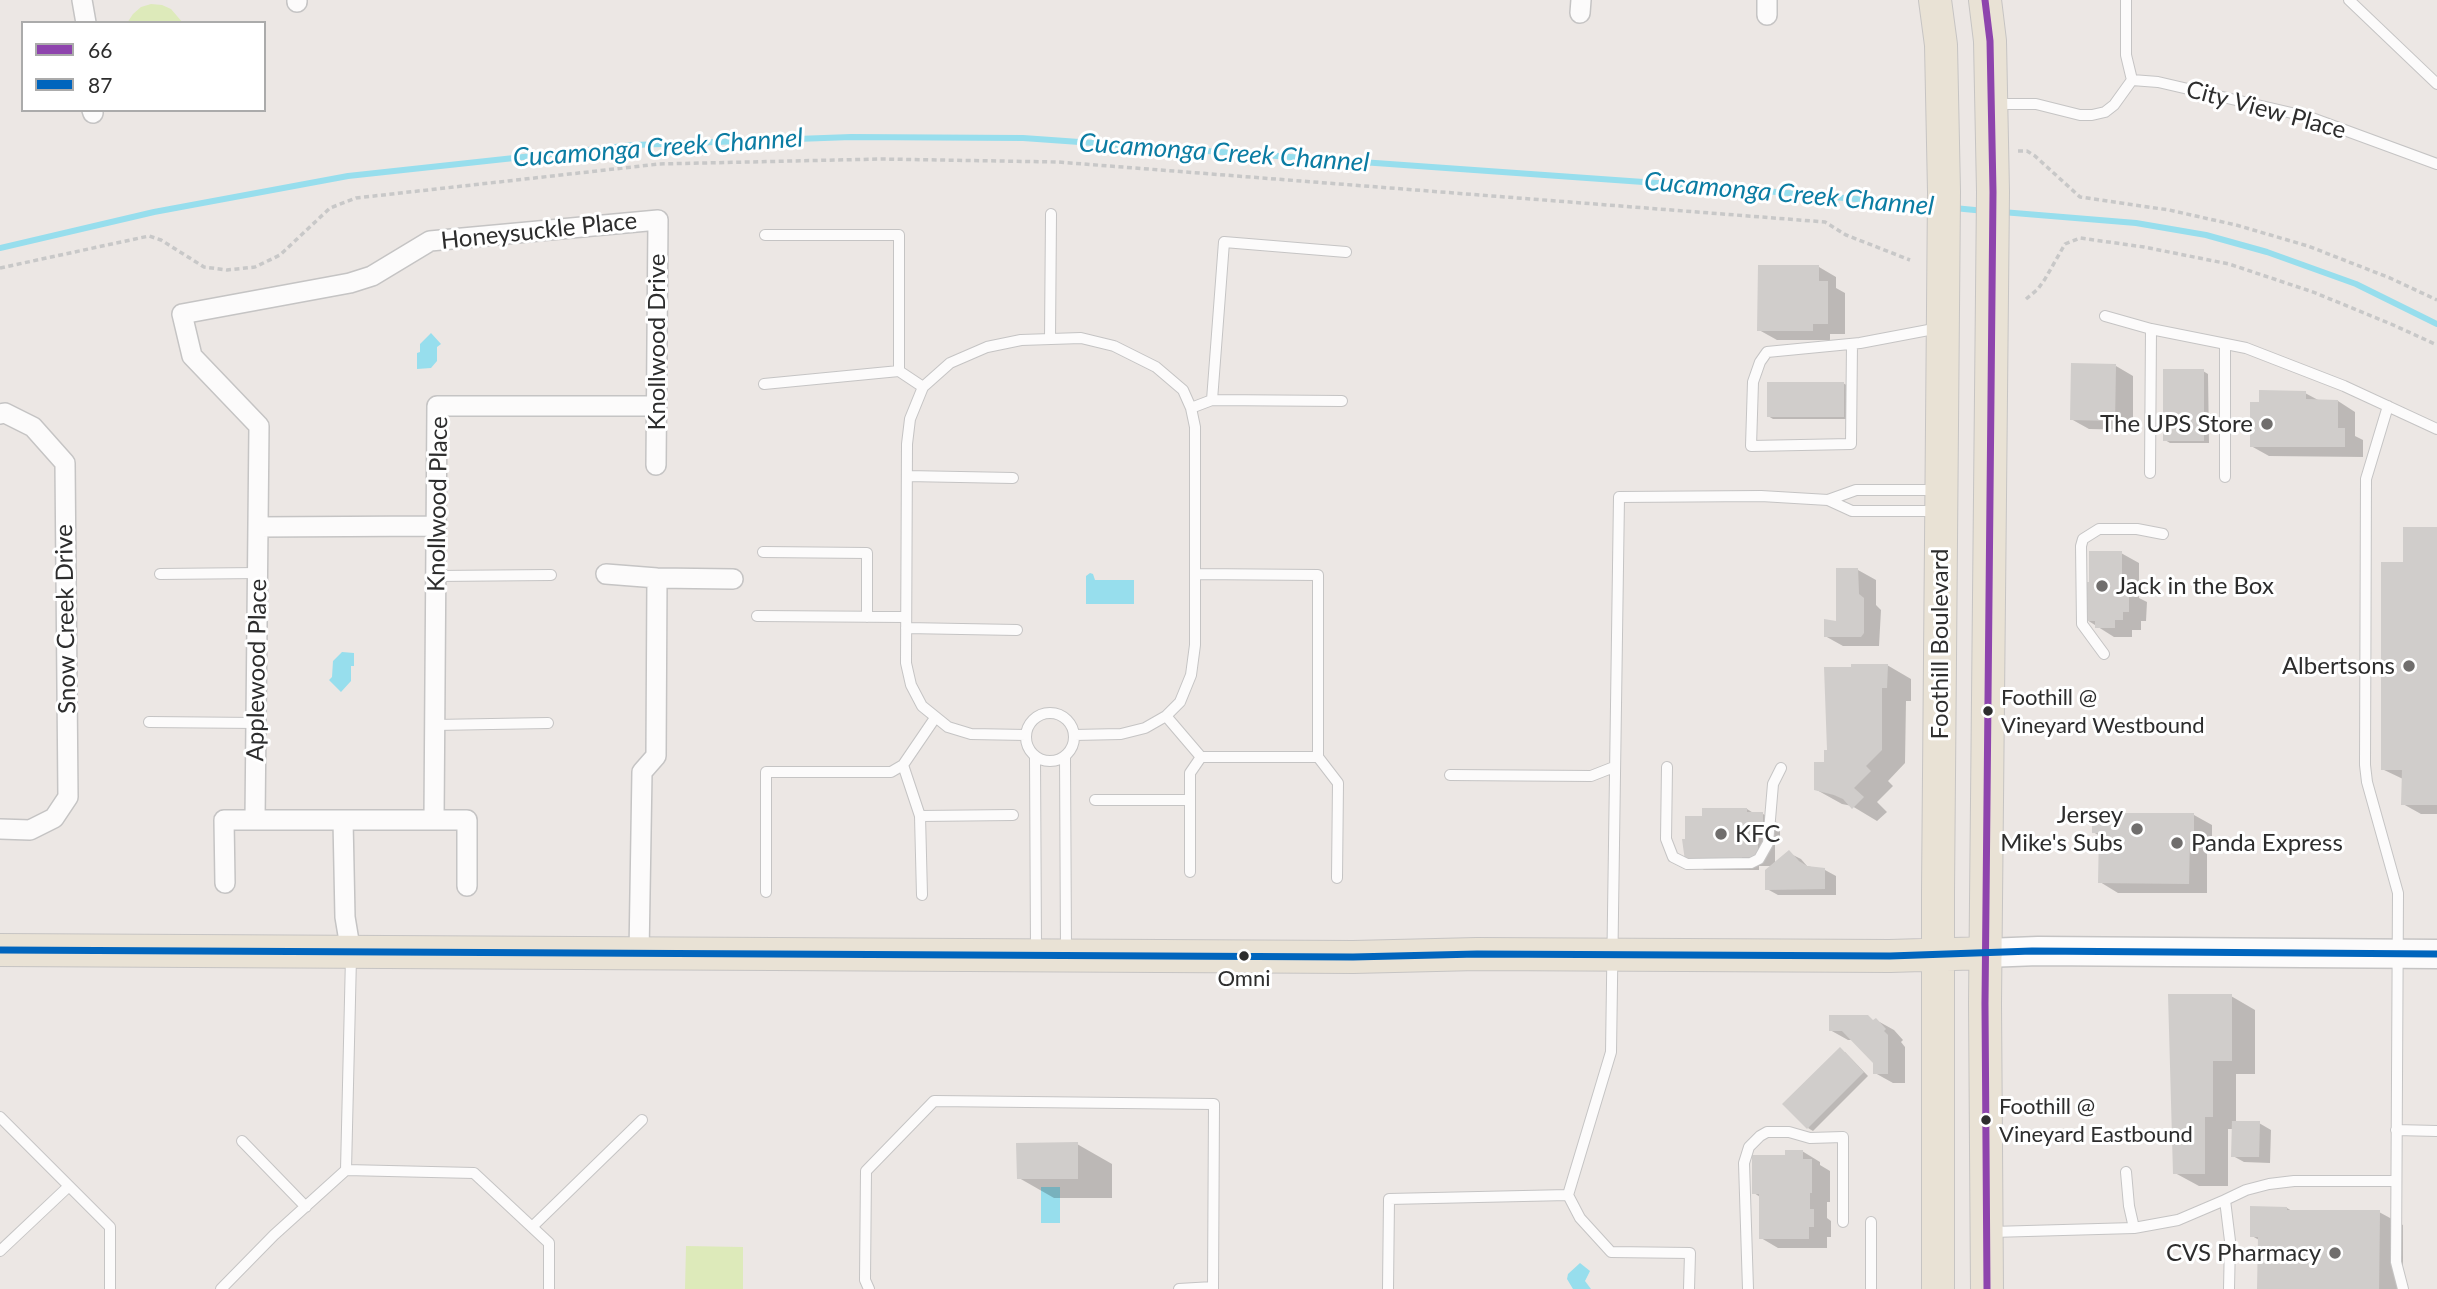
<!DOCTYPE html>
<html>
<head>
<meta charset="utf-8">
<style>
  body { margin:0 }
  #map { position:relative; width:2437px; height:1289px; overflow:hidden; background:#ece7e4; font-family:Lato,sans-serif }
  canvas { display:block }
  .legend { position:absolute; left:21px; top:21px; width:245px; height:91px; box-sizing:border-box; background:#fff; border:2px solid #ababab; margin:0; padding:9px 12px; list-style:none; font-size:21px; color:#2d2d2d }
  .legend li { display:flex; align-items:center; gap:14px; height:35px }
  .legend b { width:35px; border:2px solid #ababab }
</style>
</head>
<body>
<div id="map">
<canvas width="2437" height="1289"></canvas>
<ul class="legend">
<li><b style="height:9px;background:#8e44ad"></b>66</li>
<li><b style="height:9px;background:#0065bd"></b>87</li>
</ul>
</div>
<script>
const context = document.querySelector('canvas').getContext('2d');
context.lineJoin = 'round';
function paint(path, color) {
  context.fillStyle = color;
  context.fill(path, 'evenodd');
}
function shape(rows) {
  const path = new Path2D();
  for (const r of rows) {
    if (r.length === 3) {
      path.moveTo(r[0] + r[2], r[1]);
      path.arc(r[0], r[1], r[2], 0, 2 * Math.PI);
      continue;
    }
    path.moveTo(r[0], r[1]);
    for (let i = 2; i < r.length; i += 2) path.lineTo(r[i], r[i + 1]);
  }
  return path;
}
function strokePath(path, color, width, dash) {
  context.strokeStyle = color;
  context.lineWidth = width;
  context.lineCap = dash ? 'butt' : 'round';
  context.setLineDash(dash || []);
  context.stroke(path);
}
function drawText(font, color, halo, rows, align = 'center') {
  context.font = font + ' Lato,sans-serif';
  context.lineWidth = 6;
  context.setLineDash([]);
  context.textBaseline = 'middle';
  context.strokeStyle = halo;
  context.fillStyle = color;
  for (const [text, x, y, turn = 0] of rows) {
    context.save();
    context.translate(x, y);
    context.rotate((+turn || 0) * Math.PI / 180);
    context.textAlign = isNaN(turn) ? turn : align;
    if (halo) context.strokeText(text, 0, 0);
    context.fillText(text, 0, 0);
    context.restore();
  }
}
const pitch = shape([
  [151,4,162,5,171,9,183,23,127,23,133,14,141,7],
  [686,1246,743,1247,743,1289,685,1289]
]);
const water = shape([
  [431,333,441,344,437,347,437,361,431,368,417,369,417,353,420,352,420,344],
  [1090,573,1093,574,1095,580,1134,580,1134,604,1086,604,1086,576],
  [342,652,354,653,354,666,351,666,351,681,341,692,329,680,332,677,333,661],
  [1041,1187,1060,1187,1060,1223,1041,1223],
  [1580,1263,1590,1271,1585,1281,1591,1289,1573,1289,1567,1279,1568,1274]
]);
const shadow = shape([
  [1819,267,1836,277,1836,288,1845,293,1845,334,1830,334,1830,340,1777,340,1759,330],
  [2116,366,2133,376,2133,430,2089,429,2071,419],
  [2203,371,2208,374,2209,443,2170,443,2165,440],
  [1843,383,1848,386,1849,419,1773,419,1768,416],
  [2305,393,2320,401,2338,401,2355,412,2355,436,2363,440,2363,457,2269,456,2251,446],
  [2437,528,2437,814,2421,814,2403,804,2403,779,2382,769,2404,563],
  [2121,553,2139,563,2139,598,2147,602,2146,621,2141,621,2141,630,2132,630,2132,637,2114,637,2087,620,2090,583],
  [1858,570,1876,580,1876,605,1881,610,1879,646,1843,646,1825,636,1837,623],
  [1887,665,1911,679,1911,701,1906,701,1905,763,1888,781,1893,786,1877,802,1887,812,1877,821,1852,806,1842,804,1815,789,1826,764],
  [1703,809,1747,809,1755,814,1763,814,1780,824,1780,838,1775,838,1775,864,1789,853,1801,859,1807,866,1825,870,1836,876,1836,895,1778,895,1767,889,1772,866,1759,866,1759,870,1704,870,1686,860,1703,818],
  [2194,815,2212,825,2212,843,2207,843,2207,893,2118,893,2100,882,2100,836,2093,832],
  [2231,996,2255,1010,2255,1074,2236,1074,2236,1123,2259,1123,2271,1130,2270,1163,2244,1162,2233,1156,2233,1129,2228,1129,2228,1186,2199,1186,2175,1173],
  [1876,1020,1894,1030,1903,1040,1901,1042,1905,1047,1905,1083,1893,1083,1875,1073,1875,1062,1854,1040,1848,1040,1830,1030],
  [1845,1052,1868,1076,1813,1131,1808,1128],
  [1077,1144,1112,1164,1112,1198,1054,1198,1019,1178],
  [1802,1151,1820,1162,1820,1165,1830,1171,1830,1202,1827,1202,1827,1218,1831,1221,1831,1237,1827,1237,1827,1248,1778,1248,1761,1238,1760,1197,1754,1193,1786,1157],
  [2287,1208,2292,1211,2379,1212,2403,1225,2403,1289,2259,1289,2259,1240,2252,1236]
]);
const stream = shape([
  [1954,208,1985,211],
  [2002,212,2136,223,2206,235,2267,252,2356,284,2437,324],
  [0,248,154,212,348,176,634,145,851,137,1023,138,1742,189,1936,206]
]);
const building = shape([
  [1758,265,1819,265,1819,281,1828,281,1828,324,1813,324,1813,331,1757,331],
  [2071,363,2116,364,2115,421,2070,420],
  [2163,369,2204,369,2204,441,2163,441],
  [1767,382,1844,382,1844,417,1767,417],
  [2259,390,2306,391,2306,399,2338,400,2338,428,2345,428,2345,447,2250,447,2250,402,2259,402],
  [2403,527,2437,527,2437,805,2401,805,2402,770,2381,770,2381,562,2403,562],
  [2089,551,2122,551,2122,590,2129,590,2129,612,2123,612,2123,620,2115,620,2115,628,2095,628,2095,621,2086,621,2083,582,2089,582],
  [1836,568,1858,568,1859,594,1864,598,1864,633,1861,637,1824,637,1824,619,1836,621],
  [1851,664,1888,664,1887,688,1882,688,1882,750,1866,766,1871,771,1854,788,1864,797,1852,809,1843,799,1834,795,1814,790,1814,762,1824,762,1824,750,1827,750,1824,667,1851,667],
  [1702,808,1747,808,1747,812,1763,812,1763,829,1758,829,1758,857,1742,857,1742,860,1685,861,1682,839,1685,839,1685,816,1702,816],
  [2092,813,2194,813,2194,834,2190,833,2189,884,2098,883,2099,833,2092,833],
  [1789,850,1799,861,1807,866,1825,868,1825,889,1765,890,1765,870],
  [2168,994,2232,994,2232,1061,2213,1061,2213,1117,2205,1117,2205,1174,2173,1174],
  [1829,1015,1868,1015,1873,1020,1876,1018,1886,1029,1884,1031,1888,1035,1888,1074,1873,1074,1873,1063,1842,1031,1829,1031],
  [1840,1047,1864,1072,1807,1129,1782,1104],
  [2232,1121,2260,1121,2259,1157,2231,1157],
  [1078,1142,1078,1179,1017,1179,1016,1143],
  [1785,1150,1803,1150,1803,1159,1812,1159,1812,1193,1810,1193,1810,1209,1814,1209,1814,1227,1809,1227,1809,1239,1759,1239,1759,1194,1752,1194,1752,1155,1785,1155],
  [2250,1206,2287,1207,2287,1210,2380,1210,2379,1289,2257,1289,2258,1237,2250,1237]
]);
const path = shape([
  [2018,151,2027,151,2035,156,2080,197,2169,210,2236,225,2308,246,2390,278,2437,300],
  [0,268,149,236,161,240,204,267,227,270,255,267,280,255,330,208,356,198,659,164,881,159,1058,162,1825,222,1846,235,1910,260],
  [2026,299,2038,289,2045,279,2065,244,2080,238,2144,247,2229,264,2313,292,2391,324,2437,345]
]);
const service = shape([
  [2349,0,2437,84],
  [2132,80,2158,82,2309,117,2437,164],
  [1996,104,2036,104,2080,115,2092,115,2105,112,2114,105,2132,80,2126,55,2126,0],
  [2105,316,2151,329,2246,348,2344,386,2437,429],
  [1050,339,1051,214],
  [1852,344,1851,444,1751,446,1753,382,1760,362,1767,352,1860,343,1939,328],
  [2225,345,2225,477],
  [899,371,923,387],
  [764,384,899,371,899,235,765,235],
  [1212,400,1342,401],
  [2388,406,2366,479,2365,765,2367,782,2398,893,2396,1262,2403,1289],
  [1191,408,1212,400,1224,242,1346,252],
  [2150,473,2151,329],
  [907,476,1013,478],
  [1828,500,1856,490,1938,490],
  [763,552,867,553,867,617],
  [160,574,258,573],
  [1195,574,1318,575,1318,757],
  [436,576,551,575],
  [757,616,906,617],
  [906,628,1017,630],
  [2104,654,2082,624,2081,546,2083,539,2099,529,2137,529,2163,534],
  [1050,737,24],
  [1166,716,1201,757,1318,757,1338,783,1337,878],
  [149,722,256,723],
  [435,725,548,723],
  [1026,735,971,734,948,727,922,706,911,685,906,663,907,444,910,419,923,387,950,363,987,347,1021,340,1081,338,1114,346,1156,367,1183,390,1191,408,1195,427,1195,645,1191,675,1180,702,1166,716,1145,728,1121,734,1074,735],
  [1035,756,1036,951],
  [1065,756,1066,952],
  [1667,767,1666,839,1673,857,1687,864,1751,863,1759,859,1768,843,1773,784,1781,768],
  [1450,775,1591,776,1614,767],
  [1095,800,1190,800],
  [920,816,1013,815],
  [1190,872,1190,773,1201,757],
  [766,892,766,772,891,772,903,765],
  [922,895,920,816,903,765,935,718],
  [0,1117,110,1227,110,1289],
  [2396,1130,2437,1131],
  [242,1141,306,1207],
  [346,1170,351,957],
  [2126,1172,2129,1206,2134,1228],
  [1568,1195,1611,1052,1619,497,1761,496,1828,500,1852,511,1937,511],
  [532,1227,642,1120],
  [1992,1232,2134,1228,2178,1220,2225,1200],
  [0,1251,69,1186],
  [221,1289,274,1235,346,1170,474,1173,549,1243,549,1289],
  [869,1289,865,1280,866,1171,934,1101,1214,1104,1213,1289],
  [1179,1289,1213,1287],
  [1388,1289,1389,1199,1568,1195,1580,1218,1611,1252,1690,1253,1689,1289],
  [1748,1289,1744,1163,1749,1147,1760,1136,1767,1132,1789,1132,1810,1138,1843,1137,1843,1222],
  [1871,1289,1871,1222],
  [2229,1289,2230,1241,2225,1200,2246,1190,2269,1184,2294,1181,2396,1181]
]);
const minor = shape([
  [82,0,86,23],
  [297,0,297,2],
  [1767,0,1767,15],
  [1580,13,1581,0],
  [92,110,93,113],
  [0,414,5,413,33,427,65,463,68,797,54,818,30,830,0,829],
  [258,527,436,526],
  [606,574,657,578,733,579],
  [434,819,437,406,656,406],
  [255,820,467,820,467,886],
  [343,820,345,917,351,953],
  [225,883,224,820,255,820,259,426,192,356,182,314,350,283,372,276,430,241,658,220,656,465],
  [639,954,642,772,656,756,657,578]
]);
const secondary = shape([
  [1986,953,2038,951,2437,954]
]);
const primary = shape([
  [1935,0,1941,45,1944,192,1938,891,1938,1289],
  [1985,0,1990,41,1993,192,1985,1003,1987,1289],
  [0,950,1353,957,1477,954,1890,956,1986,953]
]);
const bus1 = shape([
  [1985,0,1990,41,1993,192,1985,1003,1987,1289]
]);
const bus2 = shape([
  [0,950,1353,957,1477,954,1890,956,2032,951,2437,954]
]);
const markers = [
  [2267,424,7,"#706e6d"],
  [2102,586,7,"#706e6d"],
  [2409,666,7,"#706e6d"],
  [1988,711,6,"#2d2d2d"],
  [2137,829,7,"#706e6d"],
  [1721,834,7,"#706e6d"],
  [2177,843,7,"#706e6d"],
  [1244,956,6,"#2d2d2d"],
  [1986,1120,6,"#2d2d2d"],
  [2335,1253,7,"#706e6d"]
];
const busNames = [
  ["Foothill @",2001,698],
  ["Vineyard Westbound",2001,726],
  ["Omni",1244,979,"center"],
  ["Foothill @",1999,1107],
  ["Vineyard Eastbound",1999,1135]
];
const streetNames = [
  ["City View Place",2266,110,15],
  ["Honeysuckle Place",539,231,-6],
  ["Knollwood Drive",657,342,-90],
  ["Knollwood Place",438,504,-89],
  ["Snow Creek Drive",66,619,-91],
  ["Foothill Boulevard",1940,644,-90],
  ["Applewood Place",257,670,-89]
];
const poiNames = [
  ["The UPS Store",2253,424],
  ["Jack in the Box",2116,586,"left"],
  ["Albertsons",2395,666],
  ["Jersey",2123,815],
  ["Mike's Subs",2123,843],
  ["KFC",1735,834,"left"],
  ["Panda Express",2191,843,"left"],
  ["CVS Pharmacy",2321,1253]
];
const waterNames = [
  ["Cucamonga Creek Channel",658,148,-4],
  ["Cucamonga Creek Channel",1224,153,4],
  ["Cucamonga Creek Channel",1789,194,5]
];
paint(pitch, '#ddeaba');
paint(water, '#97deed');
paint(shadow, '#0003');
strokePath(stream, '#97deed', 6);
paint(building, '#d0cdcb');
strokePath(service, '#c5c4c4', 12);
strokePath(minor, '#c5c4c4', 22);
strokePath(secondary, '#c5c4c4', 31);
strokePath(primary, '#c6c4c3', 34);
strokePath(path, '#c8c8c8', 3.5, [5, 3.5]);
strokePath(service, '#fcfbfb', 10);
strokePath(minor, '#fcfbfb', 19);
strokePath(secondary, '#fcfbfb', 28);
strokePath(primary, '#e9e2d5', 32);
strokePath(bus1, '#8e44ad', 7);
strokePath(bus2, '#0065bd', 7);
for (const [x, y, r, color] of markers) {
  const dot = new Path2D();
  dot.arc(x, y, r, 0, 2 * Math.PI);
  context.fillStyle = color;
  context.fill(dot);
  strokePath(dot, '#fff', 2.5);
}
drawText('22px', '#2d2d2d', '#fff', busNames, 'left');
drawText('24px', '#2d2d2d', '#fff', streetNames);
drawText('24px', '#2d2d2d', '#fff', poiNames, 'right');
drawText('italic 26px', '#0b7ca3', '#fff', waterNames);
</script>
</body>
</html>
